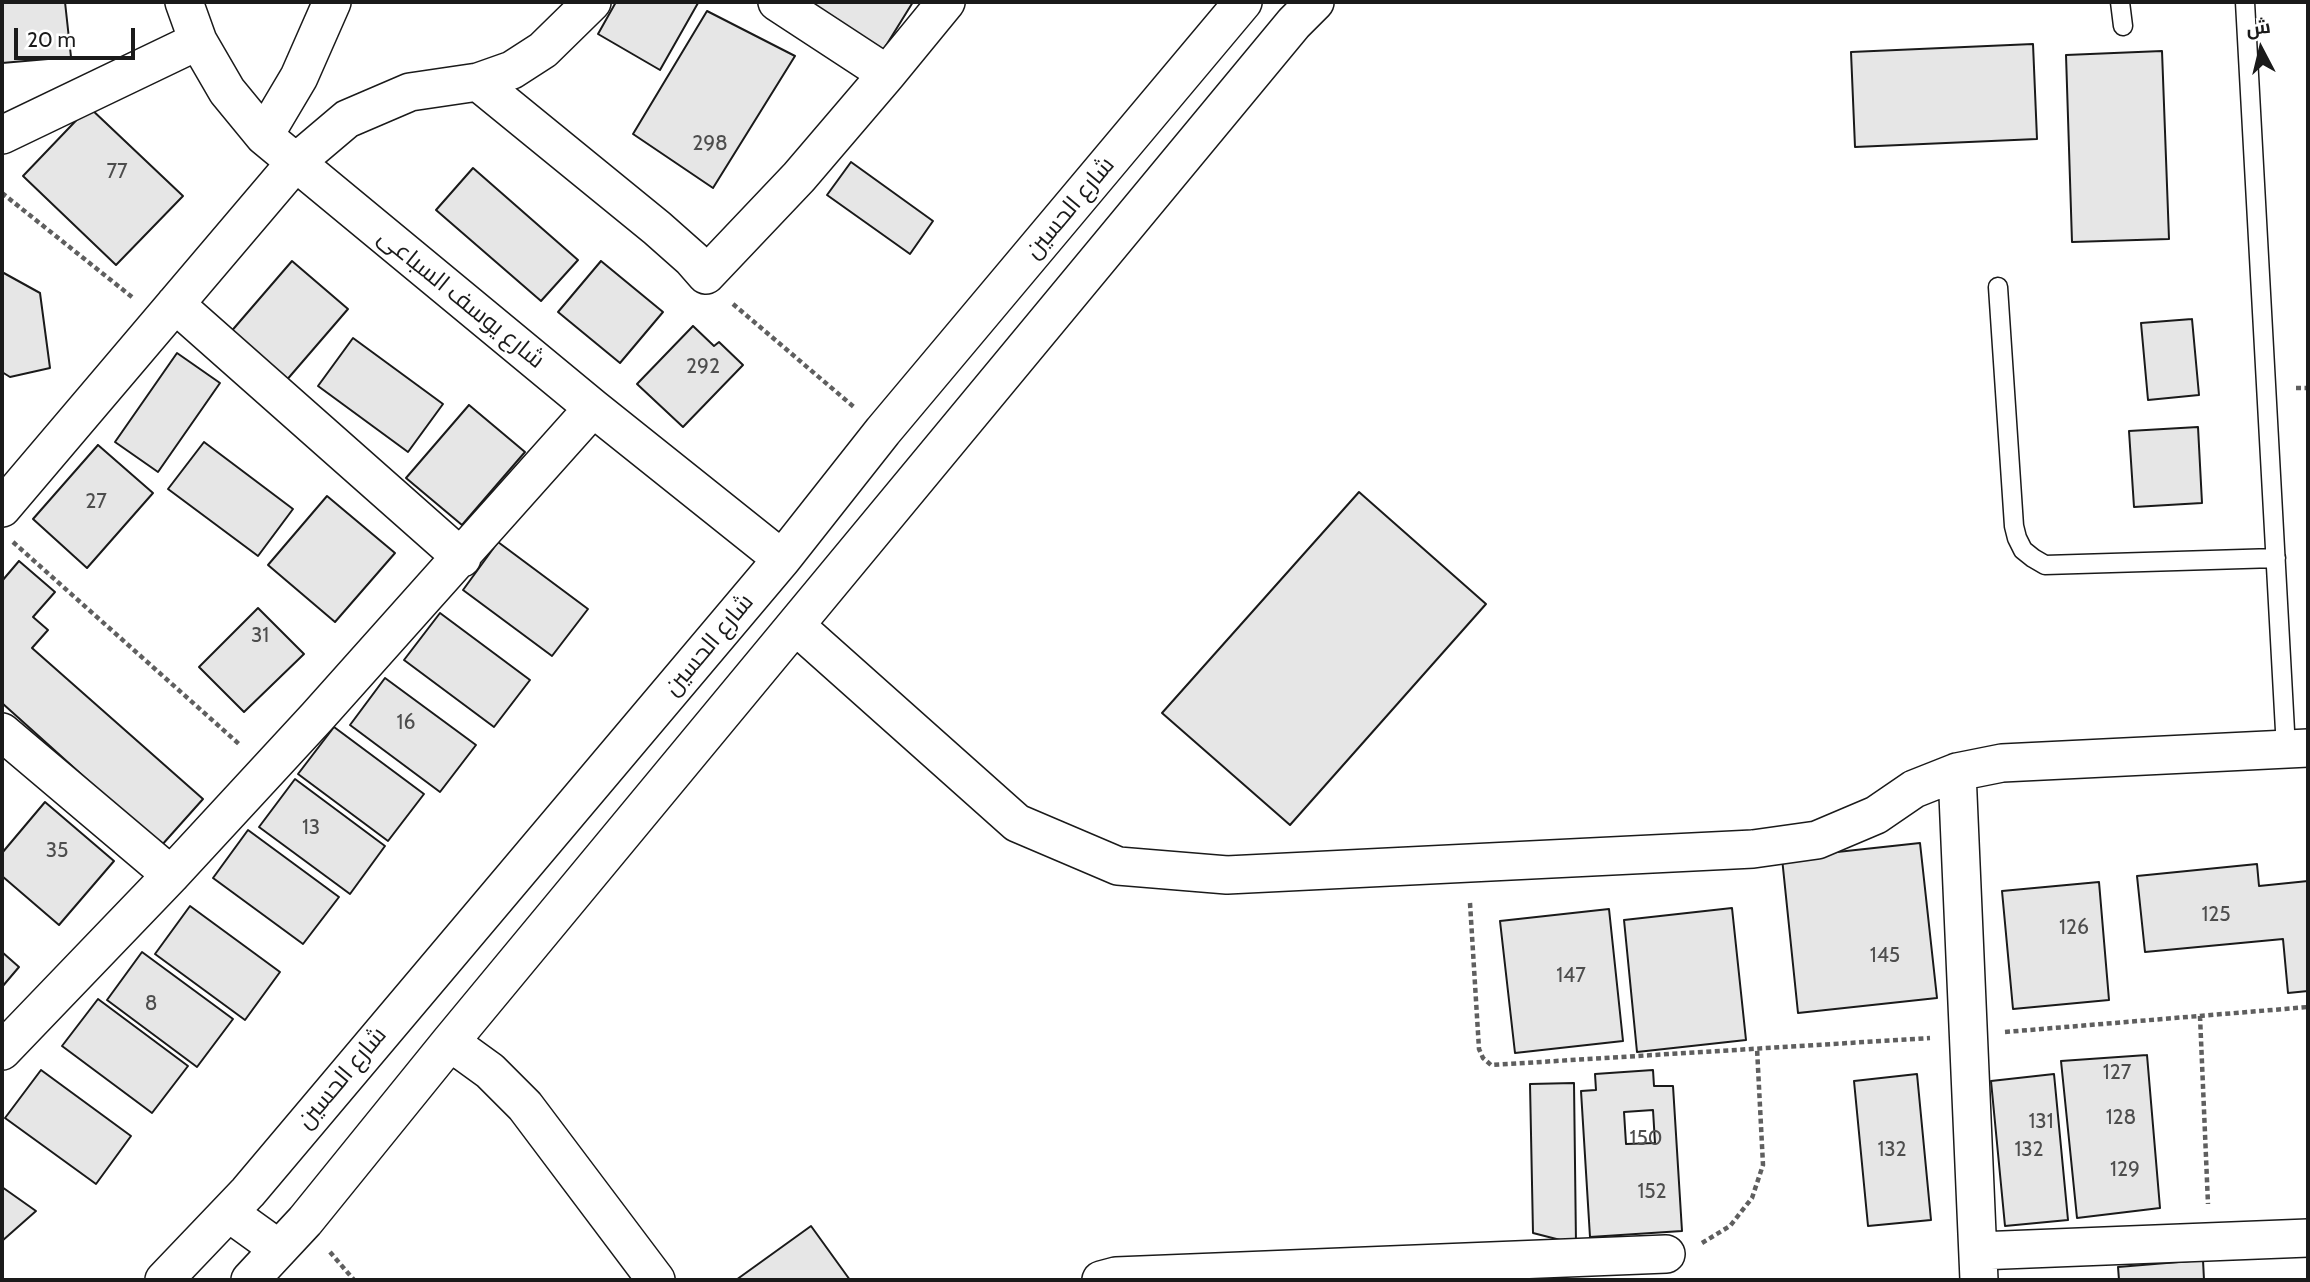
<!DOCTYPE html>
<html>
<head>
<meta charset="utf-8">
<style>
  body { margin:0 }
  #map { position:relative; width:2310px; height:1282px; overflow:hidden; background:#fff; font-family:Cabin,Cairo,sans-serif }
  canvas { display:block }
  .frame { position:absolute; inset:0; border:4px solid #1a1a1a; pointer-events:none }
  .north { position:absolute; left:2226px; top:14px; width:70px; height:70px; -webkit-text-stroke:5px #fff; paint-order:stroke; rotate:353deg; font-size:19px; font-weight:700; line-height:28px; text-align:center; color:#1a1a1a }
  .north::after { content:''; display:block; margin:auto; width:24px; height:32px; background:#1a1a1a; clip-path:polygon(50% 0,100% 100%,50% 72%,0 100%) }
  .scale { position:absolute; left:14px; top:28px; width:121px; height:32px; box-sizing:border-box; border:4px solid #1a1a1a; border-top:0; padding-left:9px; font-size:21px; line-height:24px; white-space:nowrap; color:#1a1a1a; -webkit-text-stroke:5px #fff; paint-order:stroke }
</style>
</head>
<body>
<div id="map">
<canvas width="2310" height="1282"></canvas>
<div class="frame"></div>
<div class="north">ش</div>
<div class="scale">20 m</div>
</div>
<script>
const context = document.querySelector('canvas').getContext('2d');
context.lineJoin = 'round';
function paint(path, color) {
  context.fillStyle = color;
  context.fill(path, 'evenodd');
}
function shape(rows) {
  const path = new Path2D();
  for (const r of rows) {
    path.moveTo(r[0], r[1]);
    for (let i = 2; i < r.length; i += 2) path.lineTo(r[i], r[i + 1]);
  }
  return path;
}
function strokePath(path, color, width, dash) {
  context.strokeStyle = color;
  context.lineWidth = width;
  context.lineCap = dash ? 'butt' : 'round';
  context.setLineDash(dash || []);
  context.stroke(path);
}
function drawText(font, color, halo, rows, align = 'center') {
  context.font = font + ' Cabin,Cairo,sans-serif';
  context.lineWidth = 5;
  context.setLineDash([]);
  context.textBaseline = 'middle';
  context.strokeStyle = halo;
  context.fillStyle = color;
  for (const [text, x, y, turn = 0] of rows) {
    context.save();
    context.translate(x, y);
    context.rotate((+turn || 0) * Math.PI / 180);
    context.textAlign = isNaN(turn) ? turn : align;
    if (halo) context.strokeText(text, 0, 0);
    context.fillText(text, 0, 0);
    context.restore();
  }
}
const building = shape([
  [2,2,65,2,71,57,2,63,2,2],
  [616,2,695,2,698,3,660,70,598,34,616,2],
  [800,2,913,2,882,52,800,2],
  [707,11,795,56,713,188,633,134,707,11],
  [2033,44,2037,139,1855,147,1851,52,2033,44],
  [2162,51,2169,239,2072,242,2066,55,2162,51],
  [89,107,183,196,116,265,23,176,89,107],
  [851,162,933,221,910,254,827,195,851,162],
  [473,168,578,260,541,301,436,210,473,168],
  [292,261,348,309,285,382,229,334,292,261],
  [601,261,663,312,620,363,558,312,601,261],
  [2,272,40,293,50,368,10,377,2,372,2,272],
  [2192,319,2199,395,2148,400,2141,323,2192,319],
  [693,326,714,346,719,342,743,365,683,427,637,384,693,326],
  [353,338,443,404,408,452,318,386,353,338],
  [177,353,220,383,158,472,115,442,177,353],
  [469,405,525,452,462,525,406,478,469,405],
  [2198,427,2202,503,2134,507,2129,431,2198,427],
  [204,442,293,509,258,556,168,489,204,442],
  [98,445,153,493,87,568,33,519,98,445],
  [1359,492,1486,604,1290,825,1162,713,1359,492],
  [327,496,395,553,335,622,268,565,327,496],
  [498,542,588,609,552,656,463,590,498,542],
  [19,561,55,592,33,617,48,630,32,648,203,799,161,846,2,703,2,581,19,561],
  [258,608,304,654,244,712,199,667,258,608],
  [440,613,530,680,494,727,404,660,440,613],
  [385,678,476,745,440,792,350,725,385,678],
  [334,727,424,794,388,841,298,774,334,727],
  [295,779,385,846,350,894,259,827,295,779],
  [45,802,114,861,59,925,2,876,2,853,45,802],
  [248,830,339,897,303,944,213,878,248,830],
  [1920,843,1937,998,1798,1013,1782,858,1920,843],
  [2257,864,2259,886,2308,881,2308,991,2288,993,2283,939,2145,952,2137,876,2257,864],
  [2099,882,2109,1000,2013,1009,2002,891,2099,882],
  [190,906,280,972,245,1020,155,954,190,906],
  [1732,908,1746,1040,1637,1052,1624,920,1732,908],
  [1609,909,1623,1041,1515,1053,1500,921,1609,909],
  [2,952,19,967,2,987,2,952],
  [142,952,233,1019,197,1067,107,1000,142,952],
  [98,999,188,1066,152,1113,62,1046,98,999],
  [2147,1055,2160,1208,2077,1218,2061,1061,2147,1055],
  [41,1070,131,1136,96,1184,5,1118,41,1070],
  [1653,1070,1654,1086,1673,1086,1682,1231,1590,1237,1581,1091,1596,1090,1595,1074,1653,1070],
  [1653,1110,1655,1143,1626,1144,1624,1112,1653,1110],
  [1917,1074,1931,1220,1868,1226,1854,1081,1917,1074],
  [2054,1074,2068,1220,2005,1226,1991,1081,2054,1074],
  [1574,1083,1576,1244,1533,1233,1530,1084,1574,1083],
  [2,1187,36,1211,2,1241,2,1187],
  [811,1226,850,1280,736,1280,811,1226],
  [2203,1260,2204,1280,2119,1280,2118,1267,2203,1260]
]);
const path = shape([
  [2,193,132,297],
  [733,304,854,407],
  [2296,388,2308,388],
  [13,542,239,744],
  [1470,903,1479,1049,1483,1058,1491,1065,1930,1038],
  [2200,1016,2208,1204],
  [2005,1032,2308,1007],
  [1702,1243,1730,1226,1752,1198,1763,1165,1757,1048],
  [330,1252,354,1280]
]);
const lane = shape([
  [2120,2,2123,26],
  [2245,2,2286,749],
  [1998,287,2014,526,2017,538,2023,550,2033,558,2045,565,2276,558]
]);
const street = shape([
  [184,2,198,41,227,91,264,136,593,408,782,559],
  [777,2,887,74],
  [478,82,657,228,692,259,706,275,799,177,887,74,946,2],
  [2,135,198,41],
  [264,136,299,77,332,2],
  [175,304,462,558],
  [2,508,295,163,347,119,410,92,478,82,512,70,543,50,592,2],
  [796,626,1017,823,1118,866,1227,875,1753,849,1817,840,1876,815,1914,789,1957,772,2002,763,2308,748],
  [2,732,171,875],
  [1957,772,1979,1280],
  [450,1042,490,1071,525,1106,656,1280],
  [2,1051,171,875,317,717,593,408],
  [229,1213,279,1249],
  [1978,1251,2308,1238],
  [164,1280,248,1192,782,559,883,431,1243,2],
  [250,1280,305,1221,450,1042,1294,23,1315,2],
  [1101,1280,1116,1276,1666,1254]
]);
const numberNames = [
  ["298",710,144],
  ["77",117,172],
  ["292",703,367],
  ["27",96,502],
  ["31",260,636],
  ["16",406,723],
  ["13",311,828],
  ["35",57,851],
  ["125",2216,915],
  ["126",2074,928],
  ["145",1885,956],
  ["147",1571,976],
  ["8",151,1004],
  ["127",2117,1073],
  ["128",2121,1118],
  ["131",2041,1122],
  ["150",1646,1139],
  ["132",1892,1150],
  ["132",2029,1150],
  ["129",2125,1170],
  ["152",1652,1192]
];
const streetNames = [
  ["شارع الحسين",1070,208,-50],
  ["شارع يوسف السباعى",461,299,39],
  ["شارع الحسين",709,645,-50],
  ["شارع الحسين",342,1078,-50]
];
paint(building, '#e6e6e6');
strokePath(building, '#1a1a1a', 2);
strokePath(lane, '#1a1a1a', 21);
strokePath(street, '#1a1a1a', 40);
strokePath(path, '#5f5f5f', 4.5, [5, 3.5]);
strokePath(lane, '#fff', 18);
strokePath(street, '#fff', 37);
drawText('21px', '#4d4d4d', null, numberNames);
drawText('24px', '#1a1a1a', '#fff', streetNames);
</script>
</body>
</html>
